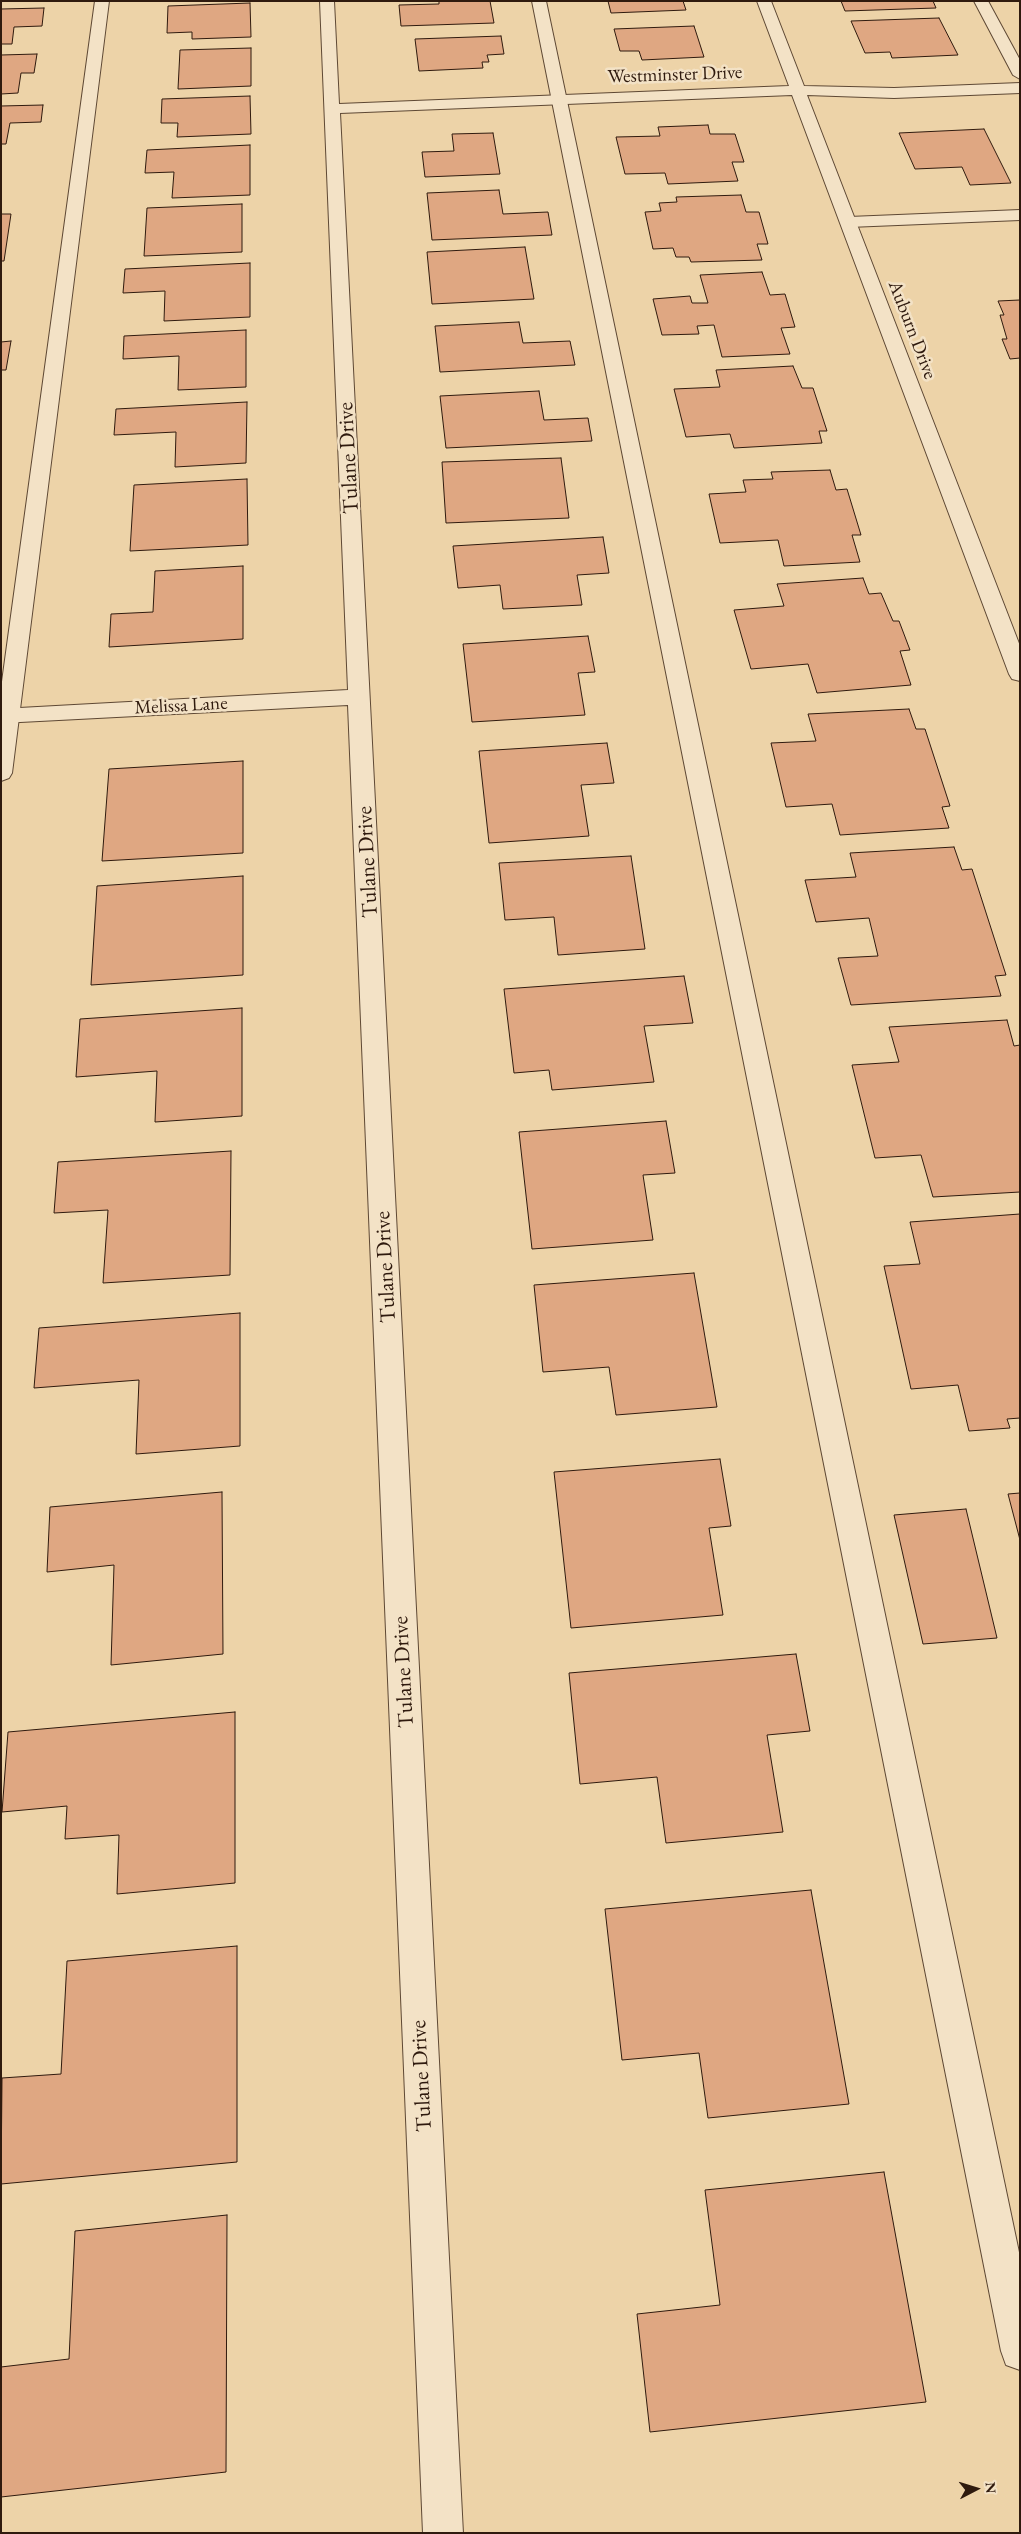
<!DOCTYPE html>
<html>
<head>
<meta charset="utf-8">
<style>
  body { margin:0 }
  #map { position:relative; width:1021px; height:2534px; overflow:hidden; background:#edd3a8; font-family:"EB Garamond",serif }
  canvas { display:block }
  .frame { position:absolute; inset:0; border:2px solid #2f1a0e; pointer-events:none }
  .north { position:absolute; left:951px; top:2464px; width:50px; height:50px; -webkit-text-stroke:4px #f3e2c6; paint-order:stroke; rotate:85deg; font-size:14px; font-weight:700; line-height:20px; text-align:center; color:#2f1a0e }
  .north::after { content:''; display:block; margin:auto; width:18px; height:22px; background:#2f1a0e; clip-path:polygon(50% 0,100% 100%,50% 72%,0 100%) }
</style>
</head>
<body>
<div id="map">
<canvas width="1021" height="2534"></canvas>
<div class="frame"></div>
<div class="north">N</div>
</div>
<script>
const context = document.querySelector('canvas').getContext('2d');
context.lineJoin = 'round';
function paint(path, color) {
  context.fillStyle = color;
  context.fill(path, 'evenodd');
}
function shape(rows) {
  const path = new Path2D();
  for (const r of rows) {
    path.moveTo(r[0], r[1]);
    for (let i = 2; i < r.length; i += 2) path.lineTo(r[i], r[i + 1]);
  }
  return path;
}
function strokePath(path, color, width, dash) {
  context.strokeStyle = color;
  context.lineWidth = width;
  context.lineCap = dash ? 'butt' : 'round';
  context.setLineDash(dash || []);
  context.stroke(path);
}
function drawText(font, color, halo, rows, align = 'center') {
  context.font = font + ' "EB Garamond",serif';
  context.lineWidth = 5;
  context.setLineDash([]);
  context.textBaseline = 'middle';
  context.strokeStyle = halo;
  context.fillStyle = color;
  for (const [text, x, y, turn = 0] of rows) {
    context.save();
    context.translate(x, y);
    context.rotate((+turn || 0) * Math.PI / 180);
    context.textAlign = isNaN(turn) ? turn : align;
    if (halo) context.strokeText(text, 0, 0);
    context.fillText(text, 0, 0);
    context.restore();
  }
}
const building = shape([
  [439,1,490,1,494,23,401,26,399,5,439,4,439,1],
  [608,1,683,1,686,10,611,13,608,1],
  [841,1,933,1,936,8,845,11,841,1],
  [250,3,251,37,192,39,192,32,167,33,168,6,250,3],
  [44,8,42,26,14,27,12,44,1,44,1,9,44,8],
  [939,18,958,55,892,58,890,52,865,53,851,21,939,18],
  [694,26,704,57,642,60,639,51,620,51,614,29,694,26],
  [501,36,504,54,487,55,489,62,482,62,483,68,419,71,415,39,501,36],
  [251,48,251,86,178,89,180,50,251,48],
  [37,54,34,73,21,73,18,93,1,94,1,55,37,54],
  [250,96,251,134,177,137,178,123,161,123,162,99,250,96],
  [43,105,41,122,10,123,6,144,1,144,1,106,43,105],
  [708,125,710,134,735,134,744,162,732,162,738,181,668,184,665,173,625,174,616,137,660,136,658,127,708,125],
  [984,129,1011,183,970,185,962,167,915,169,899,133,984,129],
  [493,133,500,174,425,177,422,152,454,151,452,134,493,133],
  [250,145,250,195,172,198,174,172,145,173,147,150,250,145],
  [499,190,503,214,548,212,552,235,432,240,427,193,499,190],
  [741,195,746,212,759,212,768,244,757,244,762,260,691,262,689,257,676,257,673,248,653,249,645,212,661,211,659,203,677,202,676,197,741,195],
  [242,204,242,252,144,256,147,208,242,204],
  [1,214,11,214,4,261,1,261,1,214],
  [525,247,534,299,432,304,427,252,525,247],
  [250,263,250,317,164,321,165,291,123,293,125,269,250,263],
  [762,272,770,295,785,294,795,327,781,328,790,354,722,357,714,325,697,326,699,334,662,335,653,299,690,296,692,303,708,303,700,275,762,272],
  [1020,300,1020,358,1010,359,1002,339,1007,339,1000,315,1004,315,998,301,1020,300],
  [519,322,523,343,570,341,575,365,440,372,435,326,519,322],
  [246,330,246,387,178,390,179,356,123,359,124,336,246,330],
  [11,341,6,370,1,370,1,342,11,341],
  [793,366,802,388,813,388,827,431,819,431,822,443,734,448,730,434,686,437,674,389,720,387,716,370,793,366],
  [539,391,544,420,588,418,592,441,446,448,440,396,539,391],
  [247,402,246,463,175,467,176,432,114,435,116,409,247,402],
  [561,458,569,518,446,523,442,462,561,458],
  [830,470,836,490,847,489,861,535,852,535,860,562,784,566,778,540,720,543,709,494,746,492,743,480,773,479,771,472,830,470],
  [247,479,248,545,130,551,134,485,247,479],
  [603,537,609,573,577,575,582,605,503,609,500,585,458,588,453,546,603,537],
  [243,566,243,639,109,647,111,614,153,612,155,571,243,566],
  [863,578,869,594,881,593,893,621,899,621,910,650,900,651,911,685,817,693,808,664,751,669,734,610,784,606,777,584,863,578],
  [588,636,595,672,578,673,585,715,472,722,463,644,588,636],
  [909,709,916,729,925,729,950,806,942,807,949,828,840,835,832,804,786,807,771,743,816,741,808,714,909,709],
  [607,743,614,783,581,785,589,836,489,843,479,751,607,743],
  [243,761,243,853,102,861,109,769,243,761],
  [954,847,962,870,972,869,1006,975,995,976,1001,996,851,1005,838,958,878,956,869,918,816,922,805,880,856,877,850,853,954,847],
  [631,856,645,949,558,955,554,917,505,920,499,863,631,856],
  [243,876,243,975,91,985,97,886,243,876],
  [684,976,693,1023,644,1026,654,1082,552,1090,549,1070,514,1073,504,989,684,976],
  [242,1008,242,1116,155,1122,157,1071,76,1077,80,1019,242,1008],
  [1007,1020,1014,1046,1020,1045,1020,1192,933,1197,921,1155,875,1158,852,1065,899,1062,889,1027,1007,1020],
  [666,1121,675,1173,643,1175,653,1240,532,1249,519,1132,666,1121],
  [231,1151,230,1275,103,1283,108,1210,54,1213,58,1162,231,1151],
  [1020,1214,1020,1418,1007,1419,1010,1428,969,1431,958,1385,911,1389,884,1266,920,1264,910,1222,1020,1214],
  [694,1273,717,1407,616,1415,609,1367,543,1372,534,1285,694,1273],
  [240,1313,240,1446,136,1454,139,1380,34,1388,39,1328,240,1313],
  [720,1459,731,1526,709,1528,723,1615,571,1628,554,1472,720,1459],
  [222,1492,223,1654,111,1665,114,1565,47,1572,50,1507,222,1492],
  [1020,1493,1020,1540,1008,1494,1020,1493],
  [966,1509,997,1638,923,1644,894,1515,966,1509],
  [796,1654,810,1731,767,1735,783,1832,666,1843,657,1777,580,1784,569,1673,796,1654],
  [235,1712,235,1883,117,1894,119,1835,65,1839,67,1806,2,1812,8,1732,235,1712],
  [811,1890,849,2104,708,2118,699,2053,622,2060,605,1909,811,1890],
  [237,1946,237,2162,1,2184,2,2078,61,2074,67,1961,237,1946],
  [884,2172,926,2402,650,2432,637,2314,720,2305,705,2190,884,2172],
  [227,2215,226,2472,1,2497,1,2367,69,2359,75,2231,227,2215]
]);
const lane = shape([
  [95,1,109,1,12,773,9,778,1,781,1,689,95,1],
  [532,1,546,1,1020,2257,1020,2370,1006,2365,1001,2351,532,1],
  [974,1,988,1,1020,60,1020,79,1013,75,974,1],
  [1020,210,1020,220,849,227,841,222,849,217,1020,210]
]);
const street = shape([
  [320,1,334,1,339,104,789,86,757,1,771,1,804,86,894,88,1020,83,1020,93,894,98,807,95,1020,646,1020,681,1012,679,1009,674,792,95,340,113,463,2533,423,2533,348,705,1,723,1,709,348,690,320,1]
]);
const farStreetnames = [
  ["Westminster Drive",675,75,-2],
  ["Auburn Drive",912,330,69],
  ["Melissa Lane",181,706,-3]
];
const streetNames = [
  ["Tulane Drive",349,458,-93],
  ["Tulane Drive",368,862,-93],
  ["Tulane Drive",386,1267,-93],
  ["Tulane Drive",404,1672,-93],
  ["Tulane Drive",422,2076,-93]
];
paint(building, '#dfa782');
strokePath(building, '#2f1a0e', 1);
strokePath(lane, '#5e4834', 2);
strokePath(street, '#5e4834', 2);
paint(lane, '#f3e2c6');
paint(street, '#f3e2c6');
drawText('19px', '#2f1a0e', '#f3e2c6', farStreetnames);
drawText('22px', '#2f1a0e', '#f3e2c6', streetNames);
</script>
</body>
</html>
